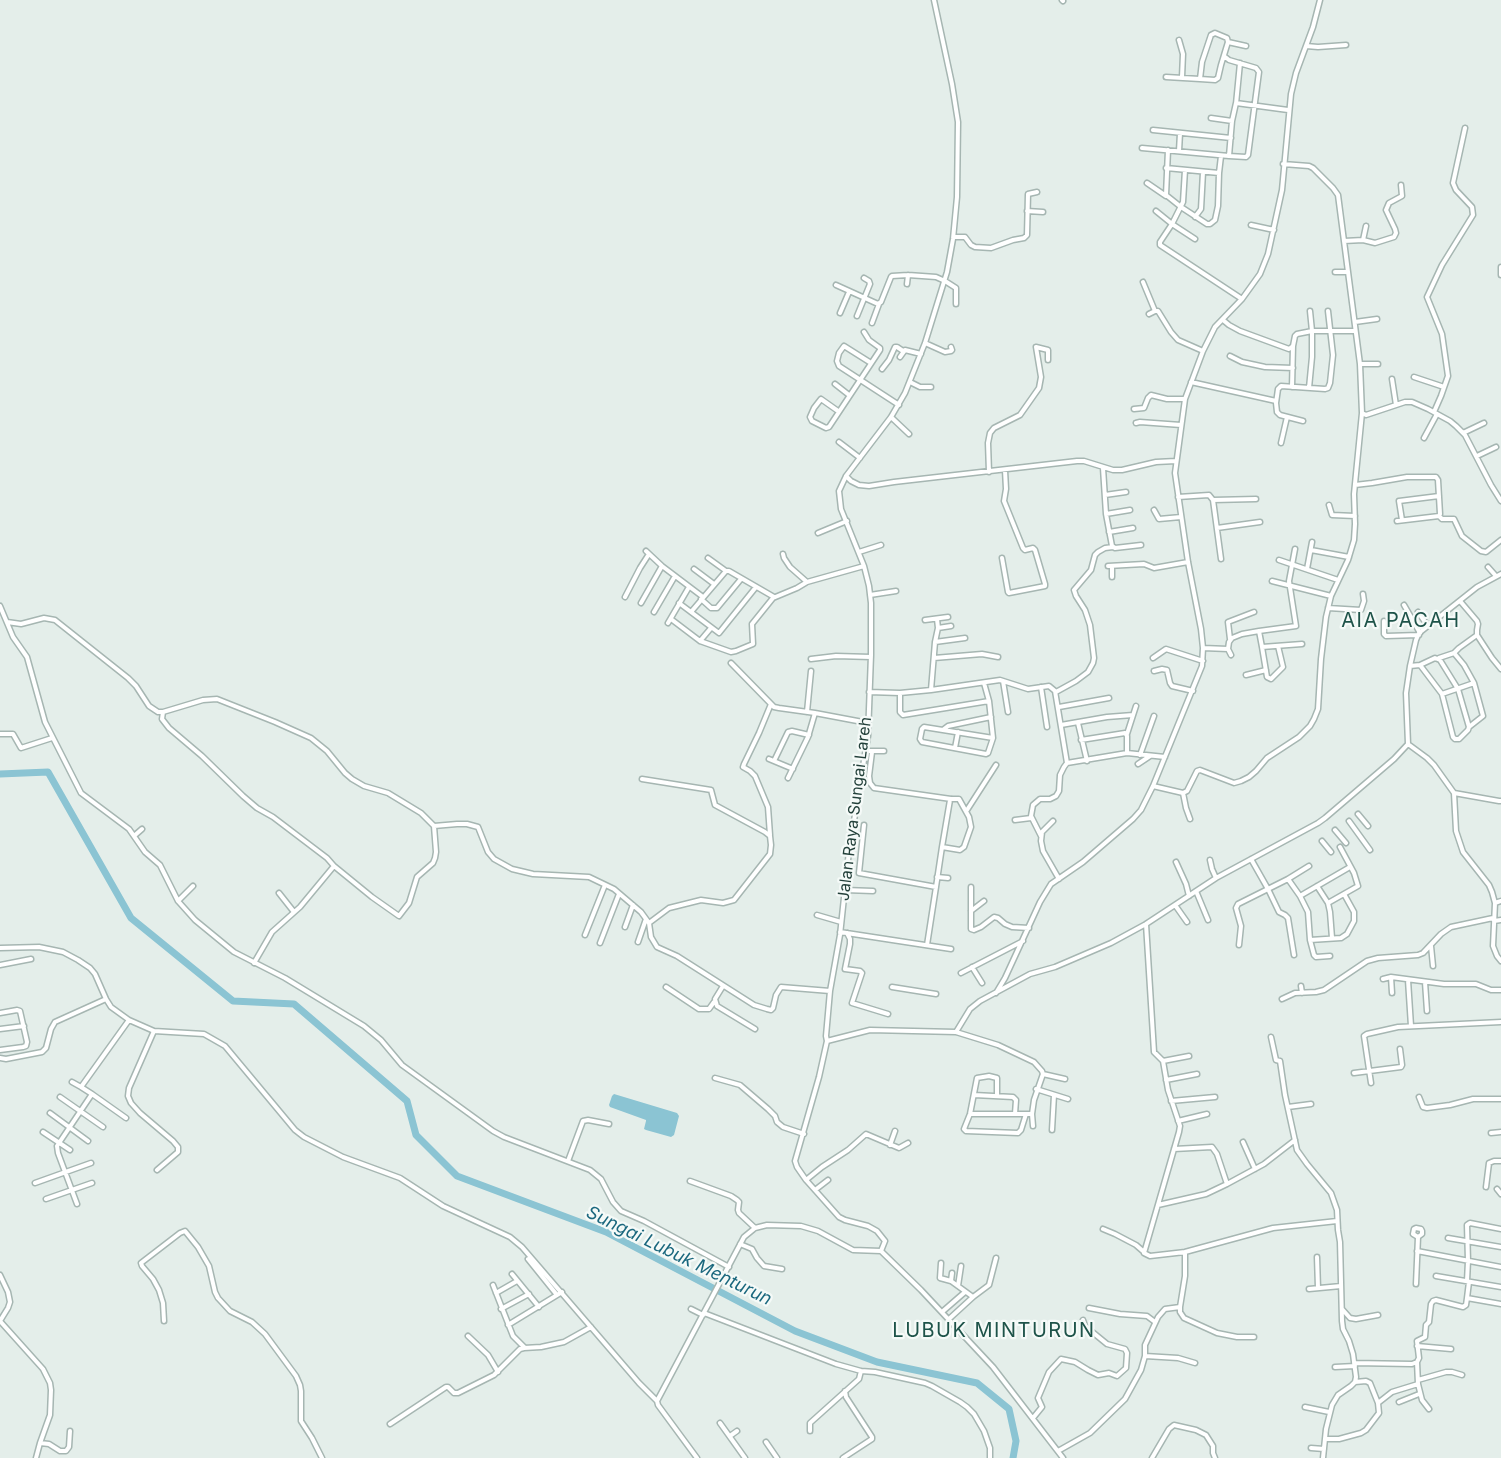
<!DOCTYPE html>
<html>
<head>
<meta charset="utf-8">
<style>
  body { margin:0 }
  canvas { display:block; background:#e4eeea }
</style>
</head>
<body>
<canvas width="1501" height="1458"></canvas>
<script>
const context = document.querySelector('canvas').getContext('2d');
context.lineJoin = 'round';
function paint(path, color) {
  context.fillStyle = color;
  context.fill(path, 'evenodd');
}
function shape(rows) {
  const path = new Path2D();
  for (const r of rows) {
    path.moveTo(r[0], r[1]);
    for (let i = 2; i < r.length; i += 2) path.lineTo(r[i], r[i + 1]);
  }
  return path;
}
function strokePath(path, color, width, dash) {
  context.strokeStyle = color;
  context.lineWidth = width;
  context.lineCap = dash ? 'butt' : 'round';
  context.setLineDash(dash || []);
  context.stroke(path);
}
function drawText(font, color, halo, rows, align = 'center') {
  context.font = font + ' Inter,sans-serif';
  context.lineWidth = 4.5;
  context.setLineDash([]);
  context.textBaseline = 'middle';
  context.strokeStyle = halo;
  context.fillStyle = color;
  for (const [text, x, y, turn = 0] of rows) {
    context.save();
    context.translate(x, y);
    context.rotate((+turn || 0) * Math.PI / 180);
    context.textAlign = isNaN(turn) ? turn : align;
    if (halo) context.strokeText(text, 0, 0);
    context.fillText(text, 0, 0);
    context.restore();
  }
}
const water = shape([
  [614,1094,677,1113,679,1116,674,1135,671,1137,646,1130,644,1129,646,1121,646,1120,610,1107,609,1105,612,1096]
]);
const river = shape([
  [0,774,48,772,131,918,233,1001,294,1004,407,1101,416,1135,457,1176,606,1232,795,1331,877,1362,977,1383,1009,1409,1016,1441,1013,1458]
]);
const minor = shape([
  [1062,0,1063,1],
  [1179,40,1183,54,1182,77],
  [1228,42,1246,46],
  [1306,46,1318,47,1346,45],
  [1166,77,1200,79,1202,62,1211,35,1215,33,1227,38,1228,42,1221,65,1218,78,1215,80,1200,79],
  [1236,104,1240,63],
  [1211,118,1232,121],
  [1153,130,1231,138],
  [1142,148,1229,156,1246,157,1248,155,1259,72,1256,68,1229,60,1224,56],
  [1168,150,1166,195,1181,207,1207,224,1210,224,1215,220,1218,206,1219,173],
  [1179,151,1180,133],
  [1229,156,1232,121,1236,103,1288,110],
  [1283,164,1309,166,1313,168,1333,188,1338,195,1360,364,1362,413,1366,415,1405,402,1412,402,1428,409,1450,421,1456,426,1465,435,1491,485,1501,501],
  [1166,168,1219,173,1221,156],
  [1185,170,1183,202,1172,224,1160,242,1160,245,1242,299],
  [1147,183,1166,196],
  [1027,211,1043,212],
  [1156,211,1172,224,1195,239],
  [1195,217,1201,209,1203,172],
  [1251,225,1274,230],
  [954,237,965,237,971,245,975,247,991,248,1013,240,1024,238,1027,235,1028,194,1037,192],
  [1363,240,1366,226],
  [1344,241,1363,240,1375,243,1394,237,1396,233,1395,229,1386,210,1389,203,1402,196,1401,185],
  [1501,267,1501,275],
  [1335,272,1348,272],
  [1143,282,1155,311],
  [907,284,908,275],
  [836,285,878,304,881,302,891,277,892,276,908,275,936,277,945,281,956,288,956,304],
  [840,313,849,292],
  [1149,314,1155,311,1158,311,1171,332,1178,340,1203,351],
  [857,316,870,284,869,281,864,278],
  [1223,320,1229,325,1240,331,1289,349,1293,346,1295,336,1297,334,1312,331,1355,331],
  [1355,322,1377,319],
  [872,323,879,304],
  [925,343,945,352,951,351,952,350,951,347],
  [1230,356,1242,362,1265,367,1293,368],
  [900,357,905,350,921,354],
  [871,363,844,346,839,353,837,361,839,366,899,405],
  [1360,364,1378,364],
  [882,369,889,360,895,347,897,347,903,351],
  [1414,377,1444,387],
  [1392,379,1396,405],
  [910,382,920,387,931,387],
  [1191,382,1276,401],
  [835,384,849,395],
  [1292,387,1293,346],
  [1309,388,1312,357,1312,331,1310,311],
  [1134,409,1144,408,1148,398,1151,395,1167,399,1185,399],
  [838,411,821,399,814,408,810,417,812,421,826,428,829,427,880,350,880,348,869,340,864,332],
  [1434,412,1441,396,1448,376,1442,334,1427,297,1442,265,1473,215,1472,207,1456,190,1453,183,1465,128],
  [891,417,909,434],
  [1303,421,1280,415,1277,412,1276,403,1278,389,1281,386,1325,389,1328,388,1330,383,1333,355,1328,311],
  [1136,423,1140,422,1181,425],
  [1463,433,1484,423],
  [1424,438,1437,414],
  [839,442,860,458],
  [1281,443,1287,417],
  [1477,456,1496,447],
  [1103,468,1106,514,1112,546,1115,548,1141,545],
  [989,472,988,443,990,433,994,428,1020,415,1039,388,1041,377,1036,347,1048,350,1048,360],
  [846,476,851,481,859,485,869,486,894,482,1077,461,1084,461,1113,470,1122,470,1156,462,1176,461],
  [1355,485,1372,483,1407,477,1436,477,1438,480,1440,514,1439,516,1397,521],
  [1105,495,1126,492],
  [1178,497,1209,495,1213,500,1256,499],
  [1213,500,1221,559],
  [1329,505,1332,515,1355,516],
  [1154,510,1159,519,1181,517],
  [1106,514,1130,510],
  [1439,516,1442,519,1454,519,1462,536,1481,551,1486,552,1501,540],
  [1402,520,1399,501,1439,496],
  [1217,528,1260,522],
  [1109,532,1133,528],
  [818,533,847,521],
  [1295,549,1289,581,1296,626,1259,631,1262,647,1302,644],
  [1311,550,1349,557],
  [646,551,662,566,703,597],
  [859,552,881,545],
  [783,554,784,558,790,567,807,582],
  [708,558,726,571],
  [1002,558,1008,592,1009,593,1045,586,1045,584,1035,550,1033,548,1025,550,1023,548,1004,501,1006,489,1005,470],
  [1279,560,1338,580],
  [1108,566,1144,564,1154,568,1188,562],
  [1112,566,1112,577],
  [1488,567,1496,576],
  [694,569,714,584],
  [1307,569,1312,542],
  [1272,581,1331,596],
  [870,595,896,591],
  [625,597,640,568,649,554],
  [701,599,711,608,717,608,741,579],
  [1460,601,1477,621,1478,624,1477,630,1477,635,1492,658,1501,669],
  [641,603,662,566],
  [679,603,719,633,756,587],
  [1404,605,1420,633],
  [0,606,13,637,27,657,45,722,81,793,129,829,145,852,160,865,178,901,195,920,234,952,285,978,364,1026,381,1040,402,1065,493,1131,504,1137,590,1170,601,1179,613,1202,621,1211,644,1221,729,1267],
  [1328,608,1361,610,1364,601,1363,594],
  [654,612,675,576],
  [691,612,726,571,729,571,774,597],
  [1418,612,1428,626],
  [671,619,700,641,731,652,736,651,753,644,752,624,773,598,797,588,807,582,864,566],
  [925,620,948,617],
  [1384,621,1384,634,1386,636,1419,635],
  [7,622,21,624,44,618,55,620,128,678,136,686,149,706,158,712,163,712,203,700,217,699,275,722,311,738,327,751,345,773,352,779,364,786,388,793,421,813,434,826,457,824,467,824,478,827,488,852,494,859,512,869,533,874,589,877,614,889,641,912,649,923,651,937,657,947,677,956,754,1005,767,1009,771,1010,773,1008,776,995,781,987,830,991],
  [668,623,689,587],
  [938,628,951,626],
  [1230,639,1228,622,1254,612],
  [700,641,711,628],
  [935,642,965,638],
  [1262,647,1267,677,1271,679,1283,667,1278,646],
  [1203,648,1228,649,1229,642,1232,638,1242,634,1259,631],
  [1228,649,1231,655],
  [934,658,982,654,998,657],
  [1153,658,1166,649,1203,661],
  [1439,658,1454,653,1459,648,1477,635],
  [811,659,836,656,871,657],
  [731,663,774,707,779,708,815,713,868,723],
  [1420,665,1442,694,1474,683],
  [1410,666,1420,665,1435,658,1440,660,1458,689,1469,727],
  [1154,671,1162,669,1167,670,1170,683,1172,686,1193,691],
  [1246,675,1266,670],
  [1003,681,1008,712],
  [984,683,989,701,993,738,988,753,986,754,922,742,920,739,922,729,924,727,993,738],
  [1041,687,1047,727],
  [931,690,935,642,938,628,937,619],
  [869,692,900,693,931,690,1000,680,1028,689,1049,686,1055,691,1067,763],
  [1056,692,1076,681,1088,672,1093,663,1094,658,1090,625,1085,610,1076,596,1074,590,1091,570,1095,555,1098,552,1105,548,1113,547],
  [900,693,900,712,903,715,989,701],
  [1442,694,1453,737,1455,739,1459,739,1468,730,1469,727,1483,716,1474,683,1464,665,1454,653],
  [1059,707,1109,698],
  [163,712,162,719,169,728,202,756,243,796,257,808,273,817,327,858,334,866],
  [807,712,811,671],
  [1078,723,1087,761],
  [1061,725,1107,717,1133,715],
  [944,729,948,726,991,717],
  [0,734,13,734,21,748,52,738],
  [1127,734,1136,706],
  [1081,740,1125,733,1127,736,1127,753],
  [1408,744,1427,758,1434,765,1454,793,1456,831,1463,852,1489,885,1492,892,1495,903,1493,946,1497,956,1501,961],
  [955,748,958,732],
  [866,751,884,751],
  [872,752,869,776,870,783,874,788,951,799],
  [1140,755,1154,716],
  [769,759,793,769],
  [774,761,788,732,792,731,809,735],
  [1138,764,1150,756],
  [788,778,808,737,815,713],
  [642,779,711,790,715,805,765,832,770,836,771,845,770,854,734,900,723,903,701,900,669,908,649,923],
  [1153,786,1183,793,1187,791,1197,771,1200,770,1234,783,1241,781,1249,777,1256,771,1267,758,1299,737,1310,726,1314,719,1318,709,1321,659,1326,617,1331,596,1348,560,1354,540,1355,524,1354,494,1362,413],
  [1183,793,1186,808,1190,819],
  [1454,793,1499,801,1501,801],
  [967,810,996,765],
  [1358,814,1368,826],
  [1015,820,1031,818],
  [1053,821,1042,832,1041,841,1043,851,1059,879],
  [1349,821,1370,850],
  [864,825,859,873,936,887],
  [1335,830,1346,843],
  [770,835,768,807,755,776,750,771,743,767,744,764,759,733,771,704],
  [134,836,142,829],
  [1041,836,1031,816,1033,805,1040,799,1050,799,1056,796,1059,791,1060,775,1064,767,1067,763,1127,753,1165,757],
  [1322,841,1331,852],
  [1251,859,1268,889,1279,912,1285,915,1288,918,1294,955],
  [1210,860,1212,869,1216,878],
  [1176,862,1186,884,1189,896],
  [937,877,948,878],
  [1288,879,1309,866],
  [1317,886,1328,903,1330,912,1332,938],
  [971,887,971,929,974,930,981,927,994,917,998,918,1005,924,1012,927,1029,928],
  [845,890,873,891],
  [1196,891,1208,920],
  [279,893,294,912],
  [1300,896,1308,912,1310,940,1314,955,1316,957,1330,956],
  [178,901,193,886],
  [1328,903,1358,886,1354,873,1340,847],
  [1495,903,1501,901],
  [1175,905,1187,922],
  [971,911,984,901],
  [817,915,841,922],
  [1494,921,1501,920],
  [1146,924,1154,1052,1163,1061],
  [625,927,633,905],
  [840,932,951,949],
  [847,933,850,939,850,944,845,969,860,971,862,973,852,1003,888,1014],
  [585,935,605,885],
  [1310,940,1341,938,1347,934,1354,921,1354,912,1344,894],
  [638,942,646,919],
  [600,943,619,894],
  [927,945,936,887,942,847,950,800,952,799,959,799,969,817,971,827,964,847,960,850,942,847],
  [1239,945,1241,926,1236,908,1238,904,1288,879,1300,896,1350,867],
  [1431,946,1433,966],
  [0,948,39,947,63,952,78,960,90,968,95,974,106,999,111,1007,129,1020,154,1031,204,1034,225,1046,295,1130,304,1137,343,1157,400,1178,443,1206,510,1237,522,1247,639,1383,657,1401,658,1405,697,1458],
  [254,963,272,932,300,907,334,866,372,897,399,916,409,903,417,877,433,863,435,858,436,852,434,826],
  [0,965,31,959],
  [972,967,982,983],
  [961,973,1023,941],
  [1391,977,1392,993],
  [1383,979,1391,977,1444,984,1476,984,1491,990,1501,990],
  [1408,980,1411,1026],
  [1425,982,1427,1011],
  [723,986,715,999,717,1006,755,1029],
  [1301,986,1302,993],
  [666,987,699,1009,709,1009,714,1002],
  [892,987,936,994],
  [996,993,1005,978,1040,902,1051,884,1083,862,1133,819,1141,810,1153,786,1202,666,1203,648,1201,629,1188,562,1175,473,1185,399,1203,351,1215,327,1242,299,1260,274,1268,254,1282,190,1291,94,1296,73,1313,27,1320,0],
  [1282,999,1295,993,1316,992,1324,990,1367,961,1378,958,1418,955,1423,953,1441,934,1451,927,1493,918],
  [0,1013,17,1010,20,1011,27,1042,26,1046,23,1047,0,1050],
  [0,1029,24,1026],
  [154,1031,129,1088,128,1096,131,1103,140,1113,173,1141,178,1147,178,1152,157,1170],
  [956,1032,970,1009,980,1001,1030,974,1055,967,1111,943,1146,924,1216,878,1318,823,1325,818,1394,759,1408,744,1406,693,1410,666,1416,640,1419,633,1477,587,1501,574],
  [1271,1037,1276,1060,1280,1061,1285,1095,1297,1150,1307,1164,1331,1193,1337,1210,1338,1230,1340,1242,1342,1321,1343,1329,1349,1341,1353,1354,1356,1377,1355,1382,1351,1386,1338,1395,1332,1405,1326,1429,1323,1458],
  [827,1041,870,1030,956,1032,998,1045,1034,1062,1042,1071,1043,1074,1034,1100,1032,1114,1033,1126],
  [0,1058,6,1059,42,1052,46,1048,51,1029,55,1022,106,999],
  [1354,1073,1401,1067,1402,1065,1400,1049],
  [1043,1074,1065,1079],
  [715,1078,740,1085,768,1109,775,1116,777,1122,783,1127,804,1134],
  [1166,1080,1197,1074],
  [72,1082,81,1087],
  [1371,1083,1364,1036,1367,1034,1398,1027,1501,1022],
  [1036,1089,1068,1099],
  [92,1094,126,1118],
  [974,1095,1013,1097,1016,1100,1015,1114],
  [997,1096,997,1078,989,1076,977,1078,970,1114,964,1129,966,1131,1018,1133,1021,1130,1026,1114],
  [60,1097,103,1127],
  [1419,1097,1423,1107,1427,1108,1450,1105,1473,1099,1501,1099],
  [1171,1101,1215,1097],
  [1288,1107,1311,1104],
  [50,1113,88,1141],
  [970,1114,1032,1114],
  [1178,1121,1207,1114],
  [1052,1130,1054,1095],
  [43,1132,70,1150],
  [1491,1133,1501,1132],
  [1243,1142,1255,1169],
  [890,1145,895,1131],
  [1174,1149,1212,1147,1217,1154,1227,1184],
  [568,1161,583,1121,588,1120,609,1124],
  [806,1180,822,1167,848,1150,866,1134,899,1148,908,1143],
  [690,1181,731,1196,737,1200,739,1202,738,1210,739,1213,755,1228],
  [35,1183,91,1163],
  [1486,1187,1489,1163,1494,1161,1501,1161],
  [1497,1189,1501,1194],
  [815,1190,828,1180],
  [46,1199,92,1183],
  [77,1204,58,1153,57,1146,92,1094,81,1087,129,1020],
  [1158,1205,1206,1194,1227,1184,1264,1164,1295,1140],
  [1103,1229,1115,1234,1136,1245,1144,1252],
  [1448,1238,1501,1247],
  [740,1244,752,1249,757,1258,764,1266,782,1269],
  [881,1251,885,1241,877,1231,868,1226,845,1220,839,1217,806,1180,797,1167,795,1161,819,1077,827,1041,826,1036,830,991,840,935,849,851,868,736,871,655,871,603,869,586,864,566,841,509,839,491,846,476,891,417,905,393,925,343,947,272,953,239,957,197,958,122,952,84,934,0],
  [1417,1251,1501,1267],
  [1185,1252,1150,1256,1144,1253,1179,1132,1180,1126,1168,1090,1163,1061,1189,1056],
  [1317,1257,1318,1288],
  [528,1259,557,1295],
  [941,1263,940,1278,951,1281,973,1297,949,1319],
  [512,1274,539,1307],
  [0,1275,8,1292,10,1302,8,1308,0,1321],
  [1436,1276,1501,1287],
  [951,1281,952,1273],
  [1467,1281,1468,1261,1467,1225,1470,1223,1501,1229],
  [1416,1284,1418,1237,1422,1234,1422,1231,1421,1229,1416,1228,1414,1229,1413,1234,1418,1237],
  [493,1285,513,1336,524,1347],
  [958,1286,961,1266],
  [1309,1289,1341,1286],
  [496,1293,517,1281],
  [973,1297,989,1285,996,1258],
  [1467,1298,1469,1282],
  [1089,1308,1120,1314,1147,1316,1155,1322],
  [501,1309,529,1294],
  [691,1309,703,1315],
  [1342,1309,1350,1318,1356,1319,1378,1315],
  [942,1312,965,1292],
  [704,1313,836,1364,861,1371,875,1372,925,1383,932,1386,960,1402,967,1407,974,1414,984,1431,990,1448,990,1458],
  [0,1321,43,1369,50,1383,51,1390,50,1415,40,1443],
  [164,1321,163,1303,159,1290,153,1279,142,1266,141,1263,180,1233,185,1231,198,1247,209,1266,215,1292,218,1298,230,1311,252,1322,265,1334,296,1376,300,1385,301,1391,301,1421,312,1438,322,1458],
  [508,1325,562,1292],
  [468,1336,488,1355,498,1372],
  [1254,1337,1237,1337,1217,1333,1184,1318,1180,1312,1180,1307,1185,1276,1185,1252,1273,1228,1337,1221],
  [1417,1346,1451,1349],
  [1145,1356,1178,1358,1195,1363],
  [1354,1363,1412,1364,1417,1362,1419,1358,1417,1341,1425,1337,1426,1325,1429,1322,1431,1304,1433,1301,1436,1300,1463,1307,1466,1305,1467,1298,1501,1304],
  [1335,1367,1355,1366],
  [1418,1380,1446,1372,1452,1372,1462,1375],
  [1355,1382,1366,1381,1370,1383,1378,1403],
  [1418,1384,1422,1400,1429,1409],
  [657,1401,744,1237,755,1228,767,1225,801,1226,818,1231,853,1250,881,1251,921,1290,993,1367,1063,1458],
  [1399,1402,1419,1394],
  [1305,1407,1329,1412],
  [1033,1418,1042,1407,1038,1398,1049,1372,1061,1359,1075,1362,1088,1370,1098,1375,1109,1373,1117,1376,1126,1368,1127,1353,1125,1349,1107,1344,1085,1326,1083,1320],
  [720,1423,745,1458],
  [390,1424,446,1387,448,1387,454,1393,458,1393,494,1375,520,1349,524,1348,541,1347,564,1342,591,1327],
  [810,1431,810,1423,859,1379,861,1371],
  [730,1436,737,1431],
  [1325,1439,1339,1439,1361,1433,1366,1430,1379,1413,1378,1403,1392,1392,1418,1384,1417,1362],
  [766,1442,777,1458],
  [1311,1448,1324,1449],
  [1058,1451,1090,1433,1125,1399,1141,1370,1145,1356,1145,1345,1158,1317,1165,1309,1180,1307],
  [36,1458,40,1443,49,1444,60,1451,66,1451,69,1447,70,1431],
  [843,1458,872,1439,872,1437,846,1397,845,1391],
  [1152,1458,1169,1429,1174,1425,1196,1430,1206,1435,1213,1446,1213,1453,1215,1458]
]);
const streetNames = [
  ["Jalan Raya Sungai Lareh",855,809,-83]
];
const waterNames = [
  ["Sungai Lubuk Menturun",679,1256,26]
];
const quarterNames = [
  ["AIA PACAH",1401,621],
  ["LUBUK MINTURUN",994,1331]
];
paint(water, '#8bc4d3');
strokePath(river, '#8bc4d3', 7);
strokePath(minor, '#a6b6b2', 7);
strokePath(minor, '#fff', 4);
drawText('16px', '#23403a', '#f5faf8', streetNames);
drawText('italic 18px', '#1b687e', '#f5faf8', waterNames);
context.letterSpacing = '1.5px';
drawText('20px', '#1e5349', '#f5faf8', quarterNames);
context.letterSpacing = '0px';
</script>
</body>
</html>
